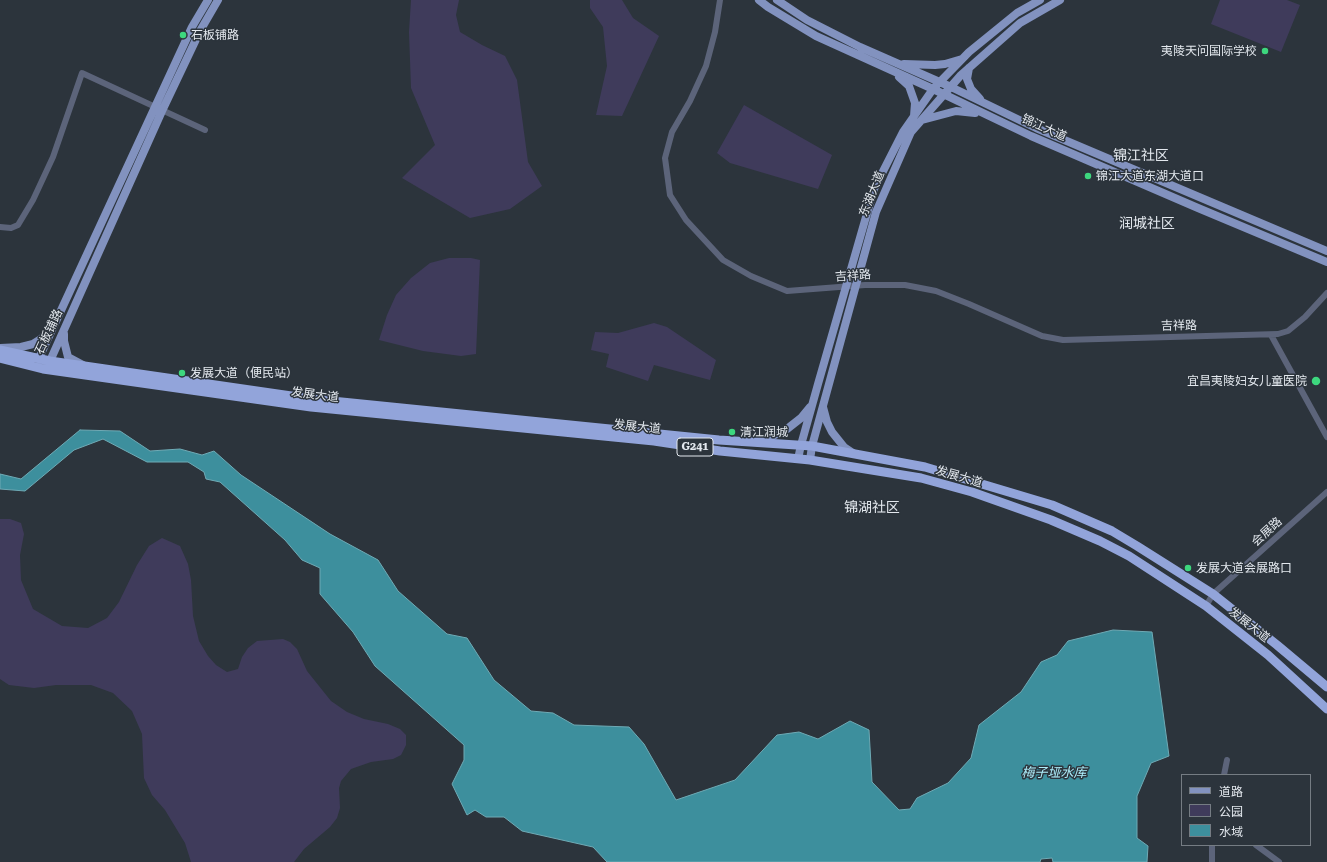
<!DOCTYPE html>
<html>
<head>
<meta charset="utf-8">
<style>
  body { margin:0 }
  #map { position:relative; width:1327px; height:862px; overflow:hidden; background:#2c343c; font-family:"Roboto Serif","Noto Sans SC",serif }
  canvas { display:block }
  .legend { position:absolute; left:1181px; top:774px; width:130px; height:72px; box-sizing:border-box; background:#2c343c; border:1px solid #757c83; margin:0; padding:5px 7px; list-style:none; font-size:12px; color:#e3e8ee }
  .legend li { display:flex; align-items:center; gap:8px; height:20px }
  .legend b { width:20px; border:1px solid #757c83 }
</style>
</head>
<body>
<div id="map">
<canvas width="1327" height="862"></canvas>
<ul class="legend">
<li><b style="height:5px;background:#8292bf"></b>道路</li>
<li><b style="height:11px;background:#3f3b5b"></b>公园</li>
<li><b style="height:11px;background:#3d8f9d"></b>水域</li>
</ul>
</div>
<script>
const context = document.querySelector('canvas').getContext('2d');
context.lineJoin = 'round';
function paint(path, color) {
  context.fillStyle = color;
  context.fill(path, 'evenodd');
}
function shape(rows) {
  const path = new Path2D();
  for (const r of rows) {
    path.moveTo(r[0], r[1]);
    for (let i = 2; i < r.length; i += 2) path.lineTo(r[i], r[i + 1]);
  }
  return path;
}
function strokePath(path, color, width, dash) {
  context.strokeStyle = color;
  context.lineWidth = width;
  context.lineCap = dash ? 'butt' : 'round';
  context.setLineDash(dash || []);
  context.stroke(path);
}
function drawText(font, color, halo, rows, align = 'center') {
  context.font = font + ' "Roboto Serif","Noto Sans SC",serif';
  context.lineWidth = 3;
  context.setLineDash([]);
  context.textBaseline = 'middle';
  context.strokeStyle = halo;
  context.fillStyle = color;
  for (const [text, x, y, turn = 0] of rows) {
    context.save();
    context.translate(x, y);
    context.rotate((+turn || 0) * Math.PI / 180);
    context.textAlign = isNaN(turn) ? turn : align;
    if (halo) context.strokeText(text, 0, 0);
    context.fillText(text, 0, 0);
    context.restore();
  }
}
const green = shape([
  [411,0,459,0,456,15,460,32,482,45,505,56,517,80,528,162,542,186,510,209,470,218,402,178,435,145,411,88,409,32],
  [590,0,622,0,633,18,659,36,622,116,596,115,607,66,603,27,590,8],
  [1220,0,1287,0,1300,5,1281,52,1211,24],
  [744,105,832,155,818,189,730,163,717,153],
  [449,258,471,258,480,260,476,354,461,356,423,351,379,340,387,315,396,295,411,278,430,263],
  [654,323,667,327,716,360,710,380,654,365,648,381,606,367,609,354,591,350,595,332,618,333],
  [0,519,10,519,21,523,24,534,20,555,21,580,33,609,62,626,88,628,107,618,119,602,137,565,149,546,162,538,180,546,188,564,191,580,193,616,199,641,208,656,216,665,227,672,238,669,242,657,248,648,257,641,283,639,290,642,297,649,307,671,331,701,347,712,364,719,388,724,400,729,406,735,406,745,401,755,393,759,371,762,351,769,341,781,339,788,340,808,337,818,330,827,304,849,294,862,191,862,185,843,165,810,152,795,144,778,142,734,132,711,113,693,91,685,56,685,34,688,9,685,0,679]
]);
const water = shape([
  [80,430,120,431,150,451,180,449,202,455,214,451,241,475,330,534,378,560,398,591,447,634,467,638,494,680,531,711,553,713,574,725,629,727,644,744,676,800,735,780,777,735,799,732,818,739,850,721,869,730,872,782,899,810,910,809,917,798,948,783,971,758,979,725,1021,692,1041,662,1057,655,1068,641,1113,630,1152,632,1169,756,1151,763,1137,796,1137,838,1148,846,1147,862,1053,862,1052,858,1041,859,1040,862,607,862,593,847,522,831,504,817,486,817,475,810,467,815,452,784,464,760,464,745,375,666,353,632,320,594,320,568,302,560,285,540,220,482,206,479,204,472,188,462,147,462,103,439,74,450,25,491,0,489,0,474,21,479,80,430]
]);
const minor = shape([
  [720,0,715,32,706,66,690,101,672,132,665,158,670,195,686,220,723,260,751,276,787,291,865,285,905,285,936,291,969,304,1042,336,1063,340,1278,334,1288,331,1305,317,1327,293],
  [0,227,11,228,18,225,33,200,53,157,82,73,205,130],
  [1271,335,1327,437],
  [1206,606,1213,594,1327,492],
  [1224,775,1227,760],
  [1256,845,1279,862],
  [1212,862,1212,845]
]);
const major = shape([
  [208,0,192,27,39,358,43,369,50,361,162,111,200,31,218,0],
  [759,0,768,7,816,36,933,89,1031,136,1198,208,1327,262],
  [777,0,807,20,860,47,951,87,1036,128,1327,251],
  [904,64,935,65,945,64,962,59],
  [969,68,967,79,971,89,980,99],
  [899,77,909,86,915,103,914,116],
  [922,120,956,111,975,113],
  [64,334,64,341,68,357,83,365],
  [0,348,21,347,33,344,41,339,49,331],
  [823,407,827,422,832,432,844,447,853,453],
  [752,441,771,437,787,429,801,418,810,407],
  [798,459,801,445,818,384,874,189,903,132,933,89,969,52,1017,13,1040,0],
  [810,460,812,446,876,212,911,132,961,75,1020,23,1060,0]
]);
const highway = shape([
  [0,350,50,361,312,399,719,440,812,446,925,467,1052,505,1112,531,1137,546,1213,594,1277,645,1327,687],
  [0,358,43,369,311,407,654,441,720,451,810,460,921,478,972,492,1051,520,1100,541,1129,556,1206,606,1268,655,1327,709]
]);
const markers = [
  [183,35,4,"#3dd77e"],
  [1265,51,4,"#3dd77e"],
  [1088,176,4,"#3dd77e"],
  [182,373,4,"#3dd77e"],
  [1316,381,5,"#3dd77e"],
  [732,432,4,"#3dd77e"],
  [1188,568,4,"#3dd77e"]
];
const shields = [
  [695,447,36]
];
const shieldNames = [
  ["G241",695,447]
];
const poiNames = [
  ["石板铺路",191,35],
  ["夷陵天问国际学校",1257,51,"right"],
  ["锦江大道东湖大道口",1096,176],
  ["发展大道（便民站）",190,373],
  ["宜昌夷陵妇女儿童医院",1307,381,"right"],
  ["清江润城",740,432],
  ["发展大道会展路口",1196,568]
];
const streetNames = [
  ["锦江大道",1044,128,24],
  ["东湖大道",872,194,-68],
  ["吉祥路",853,276,-4],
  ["吉祥路",1179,326,-1],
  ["石板铺路",49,332,-65],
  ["发展大道",315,395,7],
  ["发展大道",637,427,6],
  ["发展大道",959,477,16],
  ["会展路",1267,532,-42],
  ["发展大道",1249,625,38]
];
const waterNames = [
  ["梅子垭水库",1054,773]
];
const quarterNames = [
  ["锦江社区",1141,156],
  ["润城社区",1147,224],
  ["锦湖社区",872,508]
];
paint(green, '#3f3b5b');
paint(water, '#3d8f9d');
strokePath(water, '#6faab5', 1);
strokePath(minor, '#5c647a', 6);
strokePath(major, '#8292bf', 8);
strokePath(highway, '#92a4da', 9);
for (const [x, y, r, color] of markers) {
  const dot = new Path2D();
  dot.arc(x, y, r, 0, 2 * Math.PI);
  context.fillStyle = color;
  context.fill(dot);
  strokePath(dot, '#2c343c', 1.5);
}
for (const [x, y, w] of shields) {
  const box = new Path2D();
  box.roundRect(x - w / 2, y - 9, w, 18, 3);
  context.fillStyle = '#2c343c';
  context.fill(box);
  strokePath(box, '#e3e8ee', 1);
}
drawText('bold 11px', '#e3e8ee', null, shieldNames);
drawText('12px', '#e3e8ee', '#2c343c', poiNames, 'left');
drawText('12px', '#e3e8ee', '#2c343c', streetNames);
drawText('italic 13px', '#adedfa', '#2c343c', waterNames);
drawText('14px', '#e3e8ee', '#2c343c', quarterNames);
</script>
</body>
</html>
